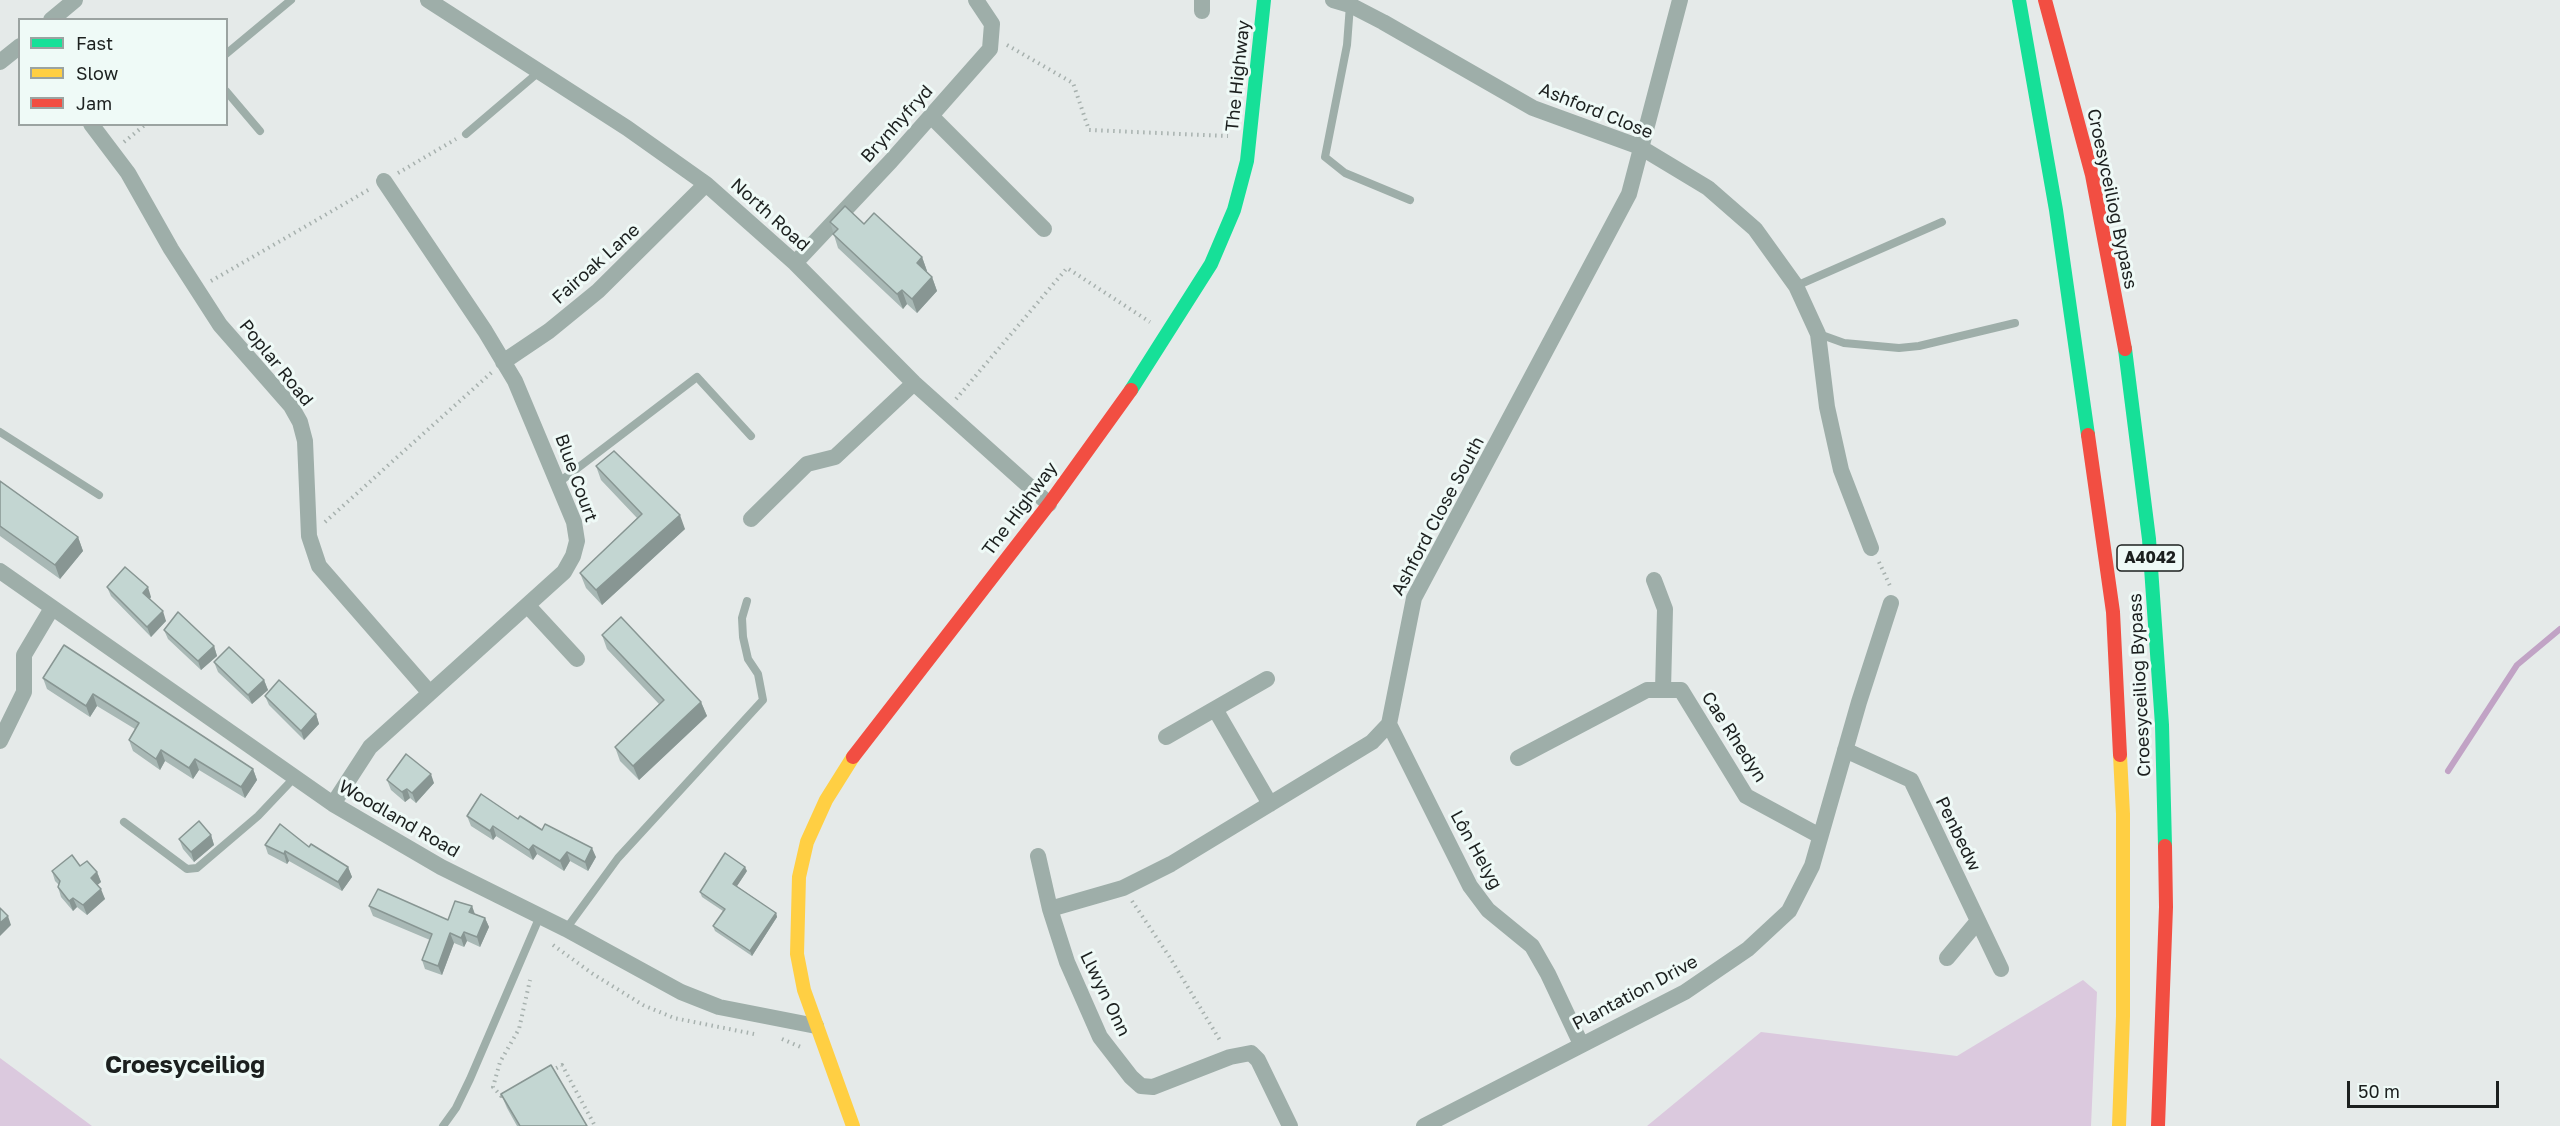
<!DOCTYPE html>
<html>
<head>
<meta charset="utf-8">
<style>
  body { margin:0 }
  #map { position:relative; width:2560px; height:1126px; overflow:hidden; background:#e5eae9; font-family:"Golos Text",sans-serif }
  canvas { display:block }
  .legend { position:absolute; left:18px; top:18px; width:210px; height:108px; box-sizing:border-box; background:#effaf7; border:2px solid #9ba3a1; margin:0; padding:8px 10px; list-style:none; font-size:18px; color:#1c201f }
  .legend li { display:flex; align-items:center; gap:12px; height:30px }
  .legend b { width:30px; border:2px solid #9ba3a1 }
  .scale { position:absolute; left:2347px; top:1081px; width:152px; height:27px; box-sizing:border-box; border:3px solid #1c201f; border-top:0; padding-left:8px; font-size:18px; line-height:21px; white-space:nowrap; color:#1c201f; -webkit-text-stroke:4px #effaf7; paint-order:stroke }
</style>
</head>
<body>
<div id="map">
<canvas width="2560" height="1126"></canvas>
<ul class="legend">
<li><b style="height:8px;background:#16e098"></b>Fast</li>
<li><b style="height:8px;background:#ffcf43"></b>Slow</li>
<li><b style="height:8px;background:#f24e42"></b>Jam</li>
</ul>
<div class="scale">50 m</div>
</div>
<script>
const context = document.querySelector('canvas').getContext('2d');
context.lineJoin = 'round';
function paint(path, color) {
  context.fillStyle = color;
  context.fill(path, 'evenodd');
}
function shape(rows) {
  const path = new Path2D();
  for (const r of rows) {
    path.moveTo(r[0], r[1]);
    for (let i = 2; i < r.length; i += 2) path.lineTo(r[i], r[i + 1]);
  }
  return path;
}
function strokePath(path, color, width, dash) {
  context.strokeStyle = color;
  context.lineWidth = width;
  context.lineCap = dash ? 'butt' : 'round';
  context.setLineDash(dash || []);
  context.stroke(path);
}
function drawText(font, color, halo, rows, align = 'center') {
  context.font = font + ' "Golos Text",sans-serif';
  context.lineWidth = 6;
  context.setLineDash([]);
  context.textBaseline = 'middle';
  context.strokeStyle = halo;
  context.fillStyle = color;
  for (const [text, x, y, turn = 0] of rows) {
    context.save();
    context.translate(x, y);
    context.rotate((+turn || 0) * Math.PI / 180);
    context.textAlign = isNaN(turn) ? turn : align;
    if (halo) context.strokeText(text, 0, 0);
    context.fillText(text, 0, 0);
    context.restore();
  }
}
const green = shape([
  [2083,980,2097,992,2091,1126,1647,1126,1761,1032,1957,1056],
  [0,1058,92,1126,0,1126]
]);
const stream = shape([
  [2448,771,2517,665,2560,629]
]);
const path = shape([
  [1007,45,1073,83,1089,130,1228,136],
  [124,142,146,124],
  [398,173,456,139],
  [211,281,370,189],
  [956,399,1067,268,1150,322],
  [325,522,492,372],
  [1879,562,1891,588],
  [1132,901,1169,956,1221,1042],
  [553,945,593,974,643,1005,674,1018,754,1034],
  [782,1039,803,1048],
  [551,1071,562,1065,595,1126],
  [507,1093,501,1096,493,1087,500,1062,519,1029,530,980]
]);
const lane = shape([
  [1350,5,1347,45,1325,157,1345,173,1410,200],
  [226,54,291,0],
  [226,91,260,131],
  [466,134,540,71],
  [1796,286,1942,222],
  [1819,334,1844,343,1899,348,1919,346,2015,323],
  [0,432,99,495],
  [558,483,697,377,751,436],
  [124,822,187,869,197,868,258,816,294,778],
  [566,929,618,858,763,700,758,674,748,659,743,637,742,618,747,601],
  [443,1126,456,1108,470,1079,540,916]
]);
const street = shape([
  [428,0,627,128,706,184,795,263,914,383,1049,504],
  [1333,0,1350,5,1383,22,1533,108,1640,147,1708,188,1755,229,1796,286,1818,334,1827,407,1841,470,1871,548],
  [1202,11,1202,0],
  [51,20,75,0],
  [0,62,20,46],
  [931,116,1044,229],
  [91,124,128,173,171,249,220,325,291,406,300,422,305,441,309,536,319,566,429,692],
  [795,263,891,161,990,49,992,24,976,0],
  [503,362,549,331,598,291,706,184],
  [751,519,807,464,835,457,914,383],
  [0,571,333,804,441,867,566,929,681,992,719,1007,816,1026],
  [1654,580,1665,609,1663,690],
  [528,606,577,659],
  [1215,709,1270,804],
  [1389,724,1470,886,1488,910,1532,946,1548,974,1581,1044],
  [1166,737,1267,679],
  [0,741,24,692,24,655,52,608],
  [1845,750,1911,780,2001,969],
  [1518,758,1647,690,1681,690,1746,796,1820,836],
  [333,804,370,747,564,572,573,556,577,541,574,522,515,381,485,331,384,181],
  [1038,856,1050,909,1067,962,1100,1037,1131,1077,1141,1086,1153,1087,1230,1057,1251,1053,1258,1060,1290,1126],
  [1050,909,1123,888,1171,864,1372,742,1389,724,1414,598,1629,194,1680,0],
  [1947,958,1978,921],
  [1424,1126,1685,992,1748,949,1789,911,1812,866,1859,702,1891,603]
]);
const fast = shape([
  [2019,0,2056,210,2088,435],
  [2125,349,2149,539,2162,725,2165,846],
  [1131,390,1211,264,1234,210,1247,161,1264,0]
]);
const slow = shape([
  [853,1126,804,990,797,954,799,877,807,842,826,800,853,757],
  [2119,1126,2123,1016,2123,814,2120,755]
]);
const jam = shape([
  [2045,0,2092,175,2125,349],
  [2088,435,2113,612,2120,755],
  [853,757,1049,504,1131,390],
  [2158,1126,2166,907,2165,846]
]);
const wall = shape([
  [830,222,922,257,927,271,927,272,932,277,937,291,917,313,907,304,903,309,838,248],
  [596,466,685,529,602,605,586,588,580,573,637,518,601,480],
  [0,481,78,537,83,551,60,579,0,536],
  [107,587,151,597,150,599,166,621,151,637,111,596],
  [164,630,214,646,217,656,201,670,168,639],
  [602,635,701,702,707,716,639,780,620,761,615,747,659,704,607,649],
  [64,645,253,769,257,780,245,798,199,770,193,779,165,761,160,770,133,751,129,740,135,729,97,706,90,717,47,689,43,678],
  [214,662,264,680,268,690,252,704,218,672],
  [265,696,316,714,319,724,304,740,269,705],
  [387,780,434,783,416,803,410,798,405,802,391,790],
  [467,816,518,819,542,830,596,857,588,871,570,861,564,871,537,854,533,860,496,836,493,840,471,826],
  [211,835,214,845,194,862,183,849,179,839],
  [265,845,309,847,348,867,352,877,342,891,289,861,287,864,268,854],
  [80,866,97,872,101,882,97,885,105,899,87,915,77,907,73,911,61,897,58,887,59,885,55,881,52,871],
  [747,871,737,886,776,913,777,917,752,956,715,931,713,926,723,911,702,897,700,892],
  [369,906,448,920,472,906,475,914,485,918,489,927,480,947,467,941,464,947,454,943,442,975,425,969,422,960,430,940,373,916],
  [501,1094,587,1126,517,1126,507,1108]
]);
const shadedWall = shape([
  [922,257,927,271,922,277,917,263],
  [932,277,937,291,917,313,912,299],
  [902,290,907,304,903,309,897,294],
  [680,515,685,529,602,605,596,590],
  [78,537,83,551,60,579,55,565],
  [148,587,151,597,147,602,143,593],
  [163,611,166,621,151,637,147,627],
  [214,646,217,656,201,670,198,661],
  [264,680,268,690,252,704,248,695],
  [93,694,97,706,90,717,86,706],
  [701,702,707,716,639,780,633,766],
  [316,714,319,724,304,740,301,731],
  [161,750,165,761,160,770,156,759],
  [195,759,199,770,193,779,189,768],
  [253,769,257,780,245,798,241,787],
  [431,774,434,783,416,803,412,793],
  [407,789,410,798,405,802,402,792],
  [493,826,496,836,493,840,490,831],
  [211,835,214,845,194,862,191,852],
  [533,845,537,854,533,860,529,850],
  [592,848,596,857,588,871,585,862],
  [285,851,289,861,287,864,284,854],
  [567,852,570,861,564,871,560,861],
  [348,867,352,877,342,891,338,882],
  [745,867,747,871,735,889,733,884],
  [97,872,101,882,94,888,91,878],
  [101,889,105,899,87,915,83,905],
  [73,898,77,907,73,911,69,901],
  [472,906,475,915,469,912],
  [776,913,777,917,752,956,750,951],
  [8,916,11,925,0,936,0,923],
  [485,918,489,927,480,947,477,937],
  [464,932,467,941,464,947,461,938],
  [450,933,454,943,442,975,438,966]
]);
const building = shape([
  [845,206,864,224,874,213,922,257,917,263,932,277,912,299,902,290,897,294,833,234,838,229,830,222,845,206],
  [614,451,680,515,596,590,580,573,642,514,596,466,614,451],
  [0,481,78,537,55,565,0,526,0,481],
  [125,567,148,587,143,593,163,611,147,627,107,587,125,567],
  [178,612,214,646,198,661,164,630,178,612],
  [621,617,701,702,633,766,615,747,664,700,602,635,621,617],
  [64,645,253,769,241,787,195,759,189,768,161,750,156,759,129,740,139,723,93,694,86,706,43,678,64,645],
  [229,647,264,680,248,695,214,662,229,647],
  [279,680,316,714,301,731,265,696,279,680],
  [406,754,431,774,412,793,407,789,402,792,387,780,406,754],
  [481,794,518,819,520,816,542,830,545,824,592,848,585,862,567,852,560,861,533,845,529,850,493,826,490,831,467,816,481,794],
  [199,821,211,835,191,852,179,839,199,821],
  [280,824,309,847,311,844,348,867,338,882,285,851,284,854,265,845,280,824],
  [725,853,745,867,733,884,776,913,750,951,713,926,725,909,700,892,725,853],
  [72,855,80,866,87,861,97,872,91,878,101,889,83,905,73,898,69,901,58,887,60,881,52,871,72,855],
  [378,889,448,920,455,901,472,906,469,912,485,918,477,937,464,932,461,938,450,933,438,966,422,960,432,934,369,906,378,889],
  [0,908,8,916,0,923,0,908],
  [551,1065,587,1126,520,1126,501,1094,551,1065]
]);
const shields = [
  [2150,558,66]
];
const shieldNames = [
  ["A4042",2150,558]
];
const streetNames = [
  ["The Highway",1238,76,-84],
  ["Ashford Close",1596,111,22],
  ["Brynhyfryd",897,124,-48],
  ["Croesyceiliog Bypass",2112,199,78],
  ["North Road",770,215,42],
  ["Fairoak Lane",596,264,-42],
  ["Poplar Road",276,363,51],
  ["Blue Court",576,478,70],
  ["The Highway",1020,509,-53],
  ["Ashford Close South",1438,516,-62],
  ["Croesyceiliog Bypass",2140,685,-93],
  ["Cae Rhedyn",1734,737,57],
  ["Woodland Road",399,819,30],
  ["Penbedw",1958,834,64],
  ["Lôn Helyg",1476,850,61],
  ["Plantation Drive",1635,993,-28],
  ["Llwyn Onn",1105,994,64]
];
const districtNames = [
  ["Croesyceiliog",185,1065]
];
paint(green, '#dbc9de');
strokePath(stream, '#c1a3c5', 6);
strokePath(path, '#a7b1ae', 4, [1.5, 4.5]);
strokePath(lane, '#9eaea9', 8);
strokePath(street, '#9eaea9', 16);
strokePath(fast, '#16e098', 14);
strokePath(slow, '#ffcf43', 14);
strokePath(jam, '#f24e42', 14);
paint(wall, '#a8b8b5');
paint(shadedWall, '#889693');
paint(building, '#c3d6d2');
strokePath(building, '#889693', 1.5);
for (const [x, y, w] of shields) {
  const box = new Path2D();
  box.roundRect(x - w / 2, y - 13, w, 26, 4.5);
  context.fillStyle = '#effaf7';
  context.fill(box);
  strokePath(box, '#1c201f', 1.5);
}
drawText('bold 16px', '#1c201f', null, shieldNames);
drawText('18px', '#1c201f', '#effaf7', streetNames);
drawText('bold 24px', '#1c201f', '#effaf7', districtNames);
</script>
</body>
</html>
